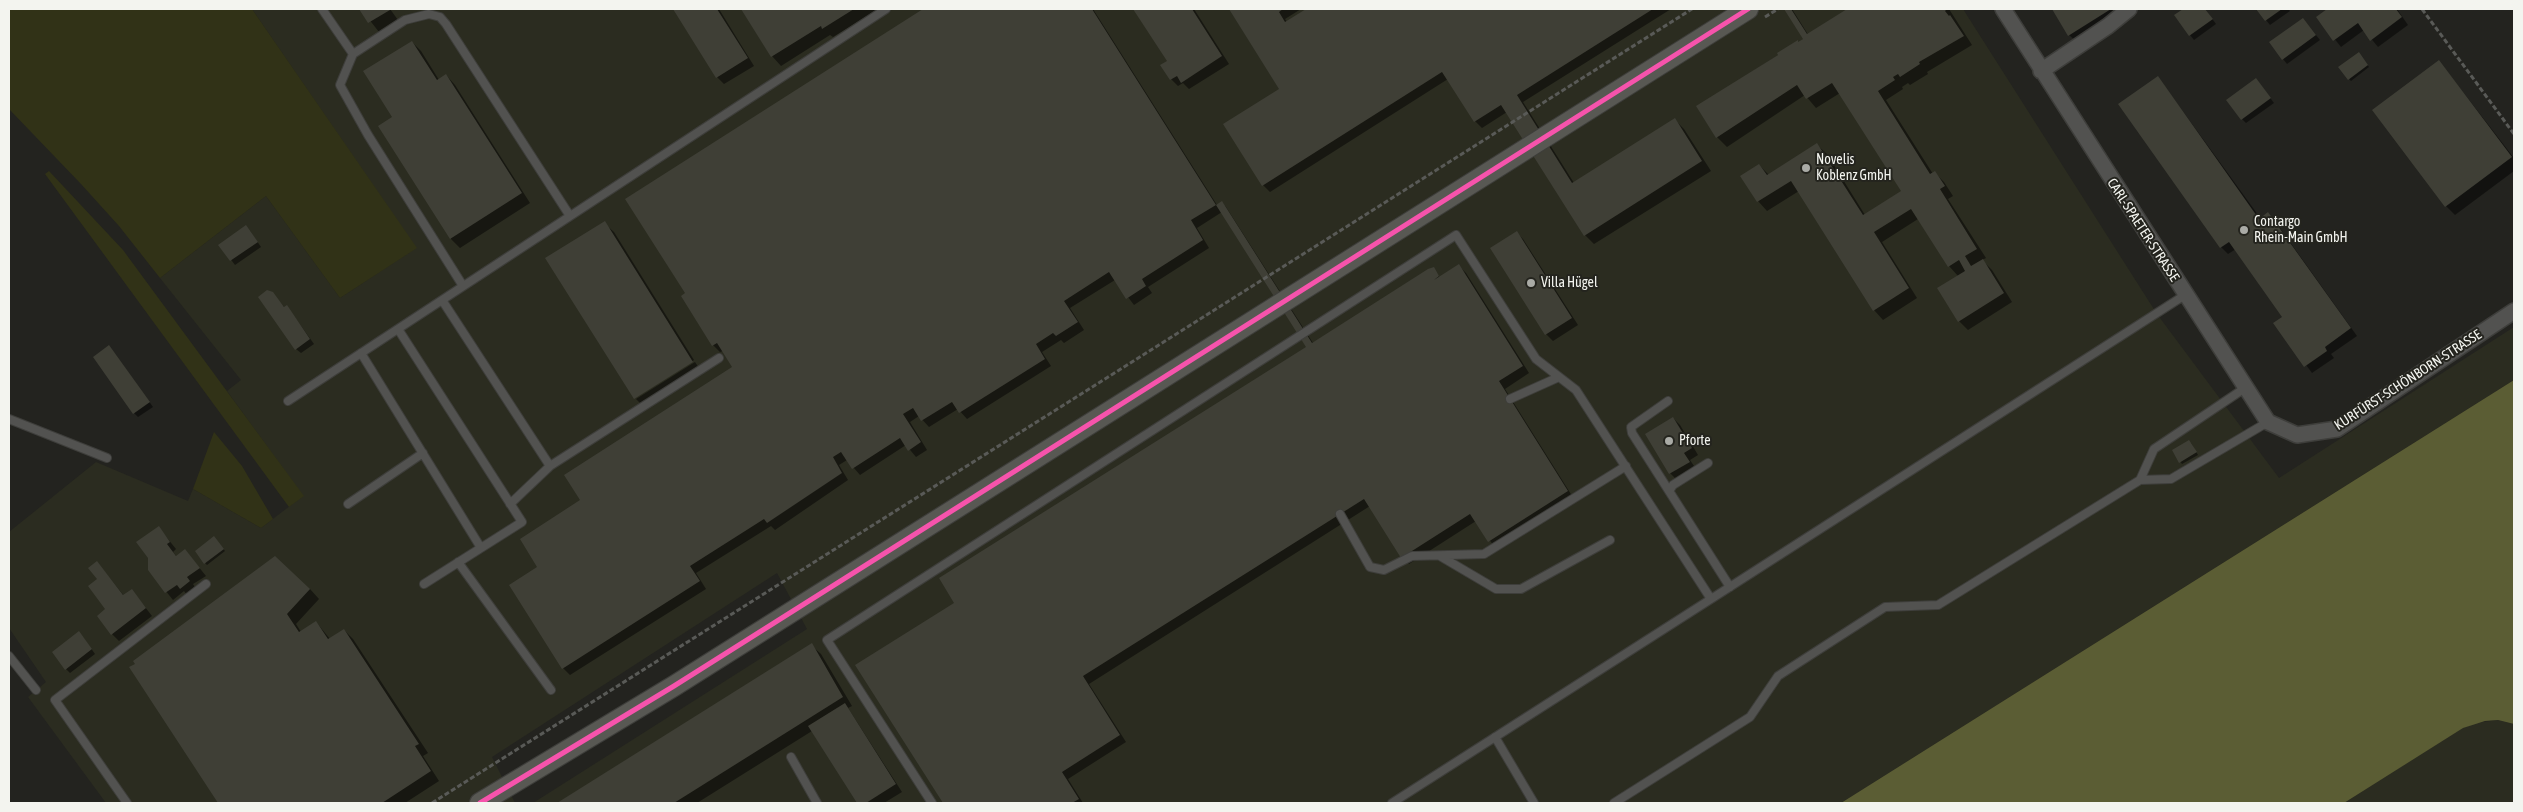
<!DOCTYPE html>
<html>
<head>
<meta charset="utf-8">
<style>
  body { margin:0 }
  #map { position:relative; width:2523px; height:812px; overflow:hidden; background:#23231f; font-family:"Asap Condensed",sans-serif }
  canvas { display:block }
  .frame { position:absolute; inset:0; border:10px solid #f3f4ef; pointer-events:none }
</style>
</head>
<body>
<div id="map">
<canvas width="2523" height="812"></canvas>
<div class="frame"></div>
</div>
<script>
const context = document.querySelector('canvas').getContext('2d');
context.lineJoin = 'round';
function paint(path, color) {
  context.fillStyle = color;
  context.fill(path, 'evenodd');
}
function shape(rows) {
  const path = new Path2D();
  for (const r of rows) {
    path.moveTo(r[0], r[1]);
    for (let i = 2; i < r.length; i += 2) path.lineTo(r[i], r[i + 1]);
  }
  return path;
}
function strokePath(path, color, width, dash) {
  context.strokeStyle = color;
  context.lineWidth = width;
  context.lineCap = dash ? 'butt' : 'round';
  context.setLineDash(dash || []);
  context.stroke(path);
}
function drawText(font, color, halo, rows, align = 'center') {
  context.font = font + ' "Asap Condensed",sans-serif';
  context.lineWidth = 4;
  context.setLineDash([]);
  context.textBaseline = 'middle';
  context.strokeStyle = halo;
  context.fillStyle = color;
  for (const [text, x, y, turn = 0] of rows) {
    context.save();
    context.translate(x, y);
    context.rotate((+turn || 0) * Math.PI / 180);
    context.textAlign = isNaN(turn) ? turn : align;
    if (halo) context.strokeText(text, 0, 0);
    context.fillText(text, 0, 0);
    context.restore();
  }
}
const built = shape([
  [252,9,1963,9,2157,314,2279,478,2514,327,2514,380,1841,803,533,803,807,629,777,573,492,757,515,803,106,803,28,697,46,682,9,628,9,532,96,462,188,501,193,489,261,528,303,496,227,391,241,380,160,278,266,196,340,298,416,248],
  [2498,720,2514,724,2514,803,2344,803,2462,728,2475,723]
]);
const green = shape([
  [9,9,252,9,417,248,340,298,266,196,160,278,119,226,81,184,9,109],
  [49,171,123,250,304,496,289,507,45,174],
  [214,432,242,466,273,519,261,528,193,489]
]);
const water = shape([
  [2514,380,2514,724,2498,720,2485,721,2463,728,2344,803,1841,803]
]);
const shadow = shape([
  [361,9,390,9,398,20,379,32],
  [675,9,719,9,754,66,724,84,717,77],
  [742,9,878,9,833,37,830,35,781,66,772,56],
  [926,9,1093,9,1217,205,1222,202,1226,207,1313,343,1435,271,1440,278,1459,266,1466,273,1529,373,1505,389,1574,499,1496,549,1476,521,1409,564,1402,557,1370,506,1089,684,1126,742,1068,779,1083,803,944,803,857,665,956,603,1308,347,1222,212,1197,228,1209,248,1148,287,1152,293,1134,305,1115,280,1070,308,1084,330,1064,343,1061,340,1042,352,1051,366,967,419,958,409,929,427,919,416,910,422,927,450,916,457,906,445,860,475,847,460,839,465,848,480,775,530,771,526,696,573,706,589,570,675,563,668,539,567,582,501,734,368,723,351,720,352,713,345,687,294,627,199],
  [1135,9,1194,9,1229,64,1189,89,1183,83,1178,86,1171,79,1168,61],
  [1230,9,1301,9,1285,19,1287,22,1308,9,1671,9,1523,102,1574,183,1675,120,1684,129,1711,171,1594,244,1585,235,1507,112,1482,128,1475,121,1448,79,1270,192,1263,185,1281,89],
  [1786,9,1792,9,1809,36,1851,9,1949,9,1972,45,1927,72,1928,74,1910,85,1908,83,1902,87,1903,89,1886,100,1933,174,1935,173,1944,182,1953,196,1948,199,1986,258,1982,260,1992,270,2012,302,1968,330,1959,321,1958,276,1949,266,1918,219,1882,242,1917,298,1883,320,1874,310,1799,191,1767,211,1758,201,1742,176,1759,165,1769,175,1817,145,1827,154,1865,215,1902,191,1840,93,1816,108,1805,95,1727,147,1717,137,1698,106,1805,38],
  [2054,9,2135,9,2079,44,2069,35],
  [2185,9,2205,9,2216,24,2194,40,2175,16],
  [2257,9,2288,9,2290,11,2270,25],
  [2329,9,2397,9,2408,25,2378,47,2364,30,2341,47,2317,17],
  [2303,19,2320,40,2287,64,2283,59],
  [412,42,421,51,439,80,446,75,455,85,530,203,460,248,451,239,380,126,394,117],
  [2360,55,2369,67,2351,81,2349,79],
  [2439,61,2514,158,2514,171,2455,215,2446,206],
  [2158,77,2261,219,2268,214,2275,221,2357,336,2331,354,2334,358,2312,373,2275,323,2284,317,2236,249,2228,254,2221,247],
  [2256,79,2274,103,2246,123,2242,119],
  [604,223,614,232,694,360,635,396],
  [250,231,261,247,235,265,220,245],
  [1516,232,1523,239,1578,325,1553,341,1546,334],
  [272,293,285,308,291,312,314,344,301,353,296,349],
  [113,351,153,407,138,417,134,413],
  [695,362,701,371,644,407,636,399],
  [1673,418,1680,425,1698,455,1690,460,1696,469,1677,480,1670,473],
  [2191,443,2198,455,2182,464,2173,451],
  [159,528,176,549,173,552,177,557,185,550,206,576,193,584,196,589,187,595,184,591,173,600,149,570],
  [216,540,225,551,207,565,205,563],
  [97,562,124,596,138,598,152,616,119,641,112,634,99,580],
  [310,589,319,599,296,624,301,632,316,622,330,639,344,630,353,639,428,753,423,756,439,781,405,803,219,803,131,668],
  [83,637,95,654,70,673,66,669],
  [811,645,821,654,852,706,848,708,902,792,884,803,858,803,812,731,697,803,560,803]
]);
const building = shape([
  [359,9,389,9,390,10,368,23],
  [673,9,717,9,748,58,716,78],
  [741,9,854,9,822,29,821,26,771,57],
  [923,9,1092,9,1216,205,1191,220,1203,240,1142,279,1146,286,1126,299,1109,272,1064,301,1078,322,1056,336,1053,333,1036,344,1045,359,959,413,952,402,921,421,913,408,903,414,921,442,908,451,900,438,852,469,841,452,833,457,842,473,767,523,764,519,690,566,700,581,562,669,509,585,537,567,520,539,580,500,564,475,732,367,717,343,712,346,681,296,685,293,625,199],
  [1133,9,1192,9,1222,56,1181,83,1177,76,1170,80,1160,65,1167,61],
  [1229,9,1283,9,1279,12,1285,22,1306,9,1653,9,1517,95,1572,183,1675,118,1702,161,1584,236,1501,105,1474,122,1442,72,1262,186,1223,124,1279,89],
  [1784,9,1791,9,1807,34,1847,9,1947,9,1945,11,1949,16,1950,15,1964,36,1919,62,1920,64,1900,77,1898,74,1893,77,1895,80,1878,91,1930,174,1935,171,1945,186,1940,189,1977,249,1965,256,1971,266,1983,259,2004,293,1958,322,1937,288,1965,271,1959,260,1948,267,1911,209,1874,232,1909,288,1873,311,1791,181,1757,202,1740,176,1759,164,1767,175,1817,143,1863,215,1901,191,1832,83,1806,99,1797,85,1716,138,1696,106,1778,55,1777,53,1798,40,1798,42,1803,39],
  [2052,9,2111,9,2068,36],
  [2183,9,2205,9,2213,19,2189,36,2174,15],
  [2256,9,2282,9,2265,21],
  [2327,9,2396,9,2402,17,2370,41,2358,23,2333,41,2316,17],
  [2303,18,2316,35,2282,60,2269,42],
  [412,41,437,80,446,74,522,193,450,239,378,126,392,117,363,71],
  [2359,52,2368,65,2348,80,2338,67],
  [2439,60,2512,157,2445,207,2372,110],
  [2158,76,2259,219,2268,212,2351,328,2325,347,2327,351,2304,367,2273,323,2282,317,2229,242,2220,248,2118,104],
  [2256,78,2271,98,2241,120,2226,100],
  [1222,201,1312,343,1428,269,1434,267,1439,276,1434,280,1459,264,1523,366,1499,381,1568,491,1488,542,1470,514,1401,558,1364,499,1083,676,1120,735,1062,772,1079,799,1072,803,943,803,855,665,954,603,939,578,1306,347,1216,205],
  [605,221,693,362,634,399,545,258],
  [246,225,258,242,230,261,218,245],
  [1517,231,1572,318,1545,335,1490,248],
  [267,290,273,292,284,307,287,305,310,339,295,350,258,297],
  [109,345,150,402,133,414,93,357],
  [1673,417,1692,448,1684,453,1690,462,1669,474,1645,434],
  [2189,440,2197,452,2179,463,2172,450],
  [159,526,170,542,167,544,176,556,185,549,200,568,187,577,190,581,180,589,177,585,165,593,148,570,148,558,136,542],
  [214,536,224,549,204,564,195,551],
  [275,556,310,589,287,614,299,632,316,621,328,639,344,629,419,744,415,746,431,771,382,803,218,803,129,667,135,664,133,661],
  [97,561,123,595,132,589,146,608,111,635,97,616,105,609,88,586,97,579,88,568],
  [79,631,92,649,65,670,52,652],
  [812,643,843,697,674,803,557,803],
  [845,703,896,784,866,803,857,803,808,726]
]);
const path = shape([
  [2422,9,2514,134],
  [1765,17,1778,9],
  [432,803,1692,9]
]);
const lane = shape([
  [322,9,353,54],
  [463,286,368,135,340,85,353,54,405,20,429,14,440,17,446,24,570,216],
  [442,300,550,466],
  [398,329,522,522,424,584],
  [361,353,481,548],
  [1510,399,1559,377],
  [288,401,886,9],
  [1668,401,1631,427,1632,433,1669,491],
  [9,419,107,458],
  [1708,463,1673,485,1669,491,1730,587],
  [2140,480,2154,449,2245,388],
  [348,504,423,453],
  [510,504,550,466,719,358],
  [1340,514,1370,567,1384,570,1412,556,1484,554,1626,466],
  [1440,556,1496,589,1521,589,1610,540],
  [458,562,551,690],
  [9,656,36,690],
  [1495,737,1534,803],
  [791,757,817,803],
  [127,803,55,700,206,584],
  [932,803,827,640,1456,235,1536,359,1576,390,1711,599,2185,295],
  [1392,803,1711,599],
  [1614,803,1750,717,1778,676,1885,607,1938,605,2140,480,2171,479,2268,422]
]);
const street = shape([
  [2003,9,2268,422,2297,435,2337,429,2514,311],
  [2041,71,2108,26,2129,9]
]);
const secondary = shape([
  [480,803,674,686,1748,9]
]);
const bus1 = shape([
  [480,803,674,686,1748,9]
]);
const markers = [
  [1806,168,5,"#aaaba6"],
  [2244,230,5,"#aaaba6"],
  [1531,283,5,"#aaaba6"],
  [1669,441,5,"#aaaba6"]
];
const poiNames = [
  ["Novelis",1816,160],
  ["Koblenz GmbH",1816,176],
  ["Contargo",2254,222],
  ["Rhein-Main GmbH",2254,238],
  ["Villa Hügel",1541,283],
  ["Pforte",1679,441]
];
const streetNames = [
  ["CARL-SPAETER-STRASSE",2143,230,57],
  ["KURFÜRST-SCHÖNBORN-STRASSE",2408,380,-33]
];
paint(built, '#2b2c20');
paint(green, '#313217');
paint(water, '#5b5d34');
paint(shadow, '#0007');
paint(building, '#3f3f36');
strokePath(lane, '#3e3e3b', 10);
strokePath(street, '#3e3e3b', 18);
strokePath(secondary, '#3e3e3b', 22);
strokePath(path, '#595a57', 3, [5, 2.5]);
strokePath(lane, '#525250', 8);
strokePath(street, '#525250', 15);
strokePath(secondary, '#585853', 20);
strokePath(bus1, '#f653ac', 5);
for (const [x, y, r, color] of markers) {
  const dot = new Path2D();
  dot.arc(x, y, r, 0, 2 * Math.PI);
  context.fillStyle = color;
  context.fill(dot);
  strokePath(dot, '#24241e', 2);
}
drawText('14px', '#f3f4ef', '#24241e', poiNames, 'left');
drawText('14px', '#f3f4ef', '#24241e', streetNames);
</script>
</body>
</html>
